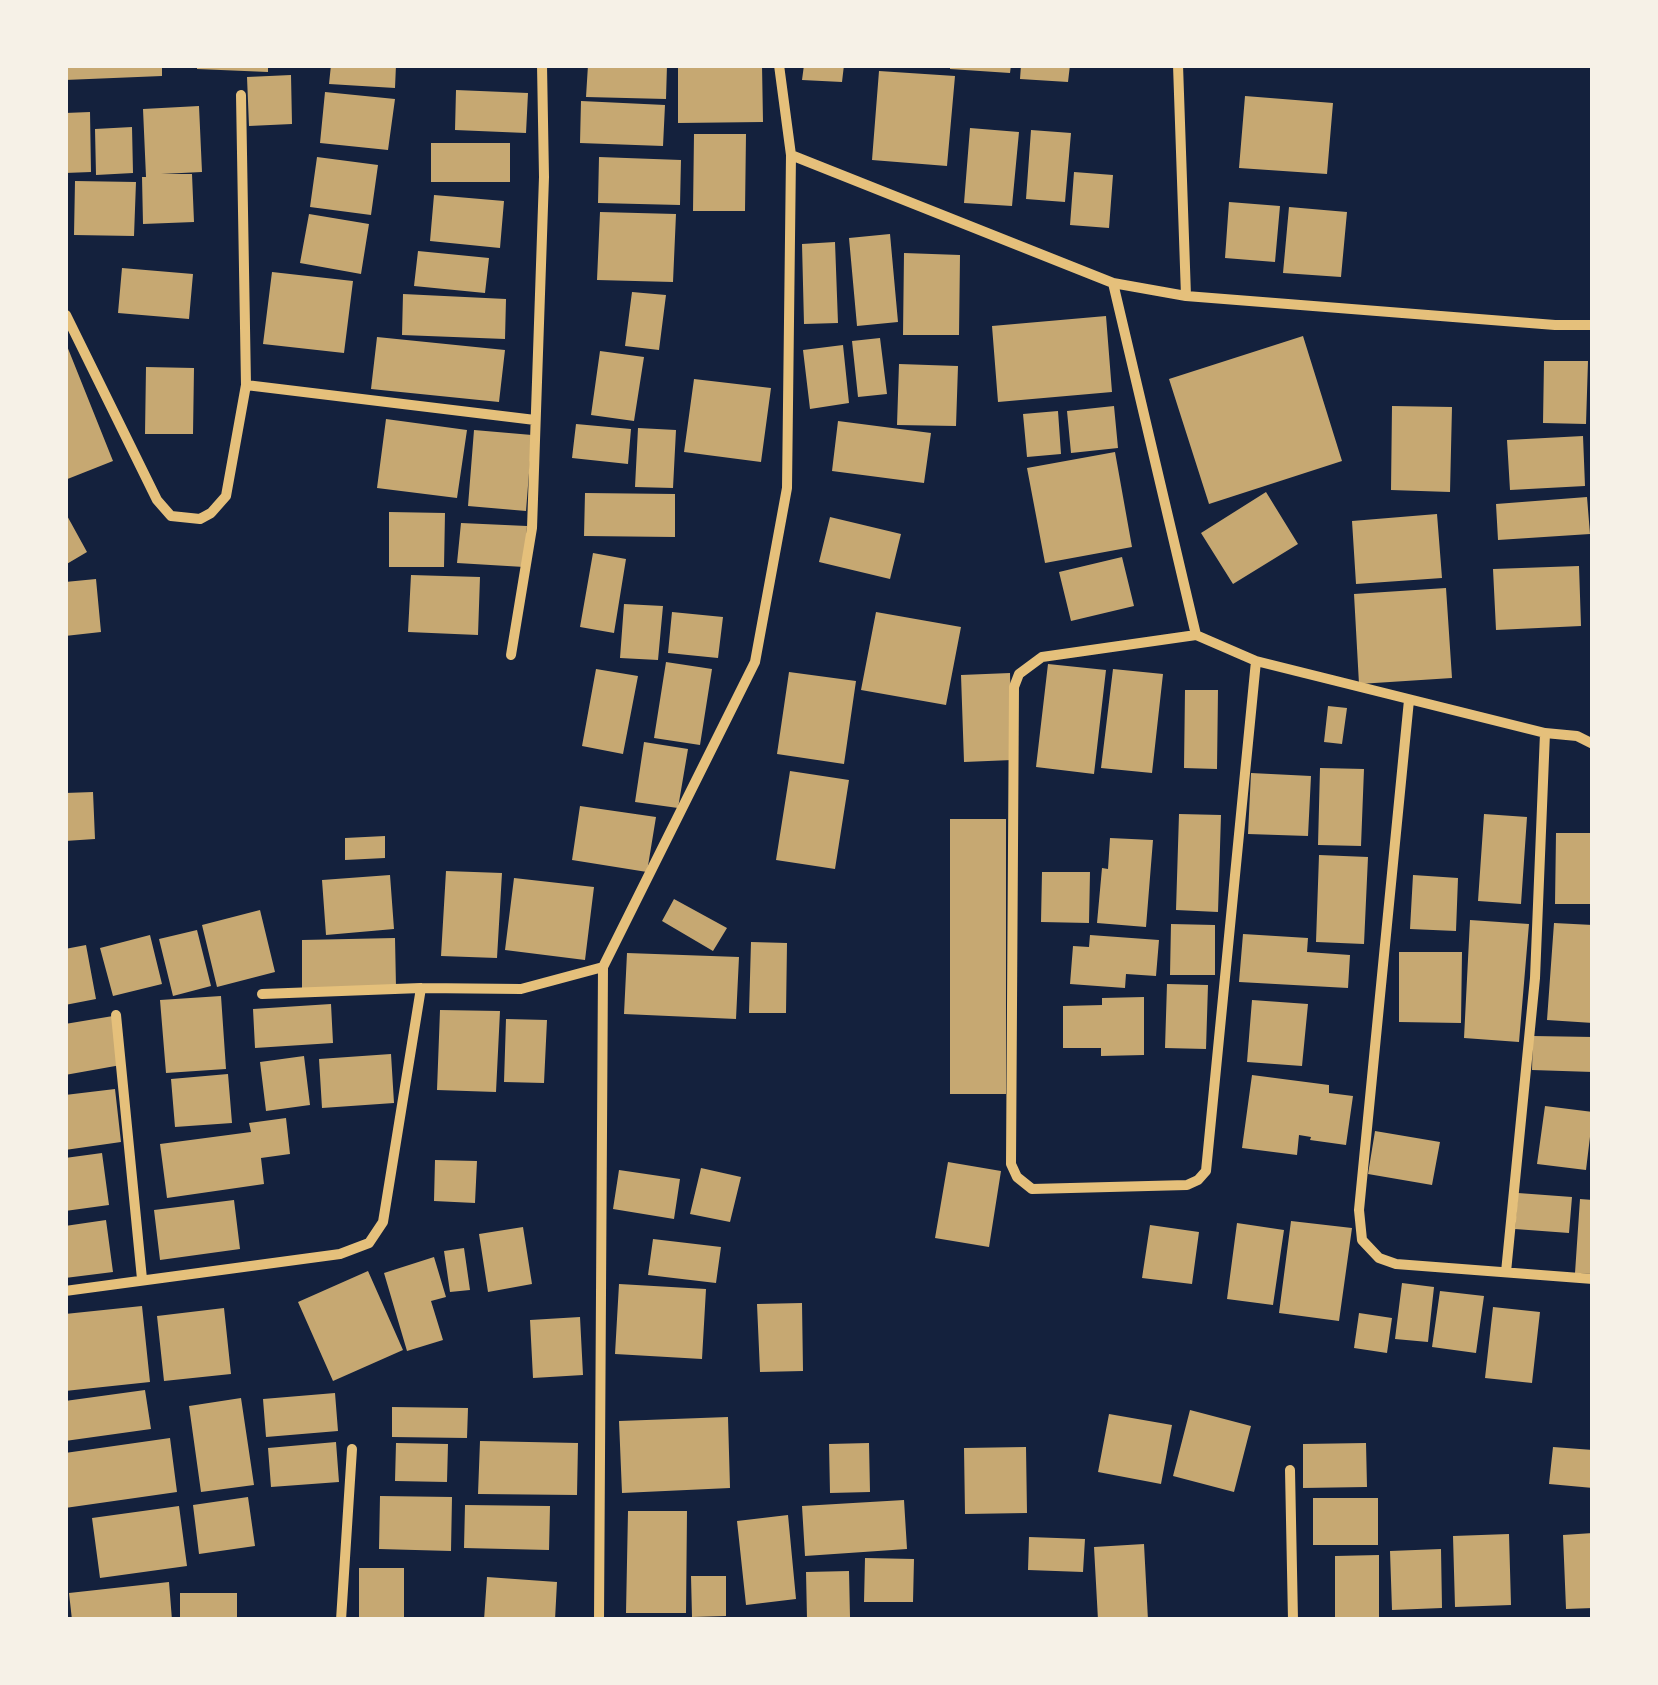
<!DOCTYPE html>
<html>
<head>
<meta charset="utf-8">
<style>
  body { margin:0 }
  #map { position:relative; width:1658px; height:1685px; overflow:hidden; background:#14213d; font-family:Rubik,sans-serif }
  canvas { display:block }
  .frame { position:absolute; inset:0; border:68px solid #f6f1e7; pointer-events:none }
</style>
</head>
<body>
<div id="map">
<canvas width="1658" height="1685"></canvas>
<div class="frame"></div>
</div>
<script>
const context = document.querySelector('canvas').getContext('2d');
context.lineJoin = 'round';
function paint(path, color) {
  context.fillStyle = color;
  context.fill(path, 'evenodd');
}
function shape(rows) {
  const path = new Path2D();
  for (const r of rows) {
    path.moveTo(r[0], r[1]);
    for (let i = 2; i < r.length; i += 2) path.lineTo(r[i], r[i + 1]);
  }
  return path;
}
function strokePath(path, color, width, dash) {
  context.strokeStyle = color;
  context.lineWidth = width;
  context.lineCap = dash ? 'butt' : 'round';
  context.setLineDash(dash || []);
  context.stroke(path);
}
const building = shape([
  [65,65,162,65,162,76,65,80],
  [197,65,268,65,268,72,197,69],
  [331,65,396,65,395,88,329,84],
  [588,65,667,65,666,99,586,97],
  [678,65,762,65,763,122,678,123],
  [804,65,844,65,842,82,802,80],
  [950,65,1011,65,1010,73,950,69],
  [1021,65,1070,65,1068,82,1020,79],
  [879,71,955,76,947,166,872,160],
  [291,75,292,124,249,126,247,77],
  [456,90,528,93,526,133,455,130],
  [325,92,395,99,388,150,320,143],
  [1245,96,1333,103,1327,174,1239,168],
  [581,101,665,105,663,146,580,143],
  [199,106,202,172,161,174,192,174,194,222,143,224,142,177,146,177,143,109],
  [90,112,91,172,65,173,65,113],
  [132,127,133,173,96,175,95,129],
  [970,128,1019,132,1012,206,964,203],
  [1031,130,1071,133,1065,202,1026,199],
  [694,134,746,134,745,211,693,211],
  [431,143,510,143,510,182,431,182],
  [317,157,378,165,371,215,310,207],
  [599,157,681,160,680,205,598,203],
  [1074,172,1113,175,1109,228,1070,225],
  [75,181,136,182,134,236,74,235],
  [434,195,504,201,500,248,430,241],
  [1229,202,1280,206,1275,262,1225,258],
  [1289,207,1347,212,1341,277,1283,273],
  [600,212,676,214,673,282,597,280],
  [309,214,369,224,361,274,300,263],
  [890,234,898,322,857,326,849,238],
  [835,242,838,323,804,324,802,244],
  [418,251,489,258,485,293,414,286],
  [904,253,960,255,959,335,903,335],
  [122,268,193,274,189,319,118,313],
  [272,272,353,281,344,353,263,344],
  [632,292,666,295,659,350,625,346],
  [403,294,506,299,505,339,402,335],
  [1106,316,1112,392,998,402,992,326],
  [1303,336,1342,461,1209,504,1169,379],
  [377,337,505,350,499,402,371,389],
  [880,338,887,394,858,397,852,341],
  [65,341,113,461,65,480],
  [843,345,849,403,810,409,803,350],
  [600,351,644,357,634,421,591,415],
  [1544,361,1588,361,1586,424,1543,423],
  [899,364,958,366,956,426,897,425],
  [146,367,194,368,193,434,145,434],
  [694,379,771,388,761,462,684,452],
  [1114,406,1118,448,1071,453,1067,411],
  [1392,406,1452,407,1450,492,1391,490],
  [1058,411,1061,454,1027,457,1023,414],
  [386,419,467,430,457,498,377,488],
  [838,421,931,433,924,483,832,471],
  [576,424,631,429,628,464,572,458],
  [638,428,676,430,673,488,635,487],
  [474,430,532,435,526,511,468,506],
  [1583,436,1585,486,1510,490,1507,440],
  [1115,452,1132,547,1045,563,1027,468],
  [1266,492,1298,544,1233,584,1201,533],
  [585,493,675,494,675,537,584,536],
  [1587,497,1590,534,1498,540,1496,504],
  [65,512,87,552,65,565],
  [389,512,445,513,444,567,389,567],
  [1437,514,1442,578,1356,584,1352,521],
  [830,517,901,534,890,579,819,562],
  [461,523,527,526,524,567,457,563],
  [593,553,626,559,614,633,580,627],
  [1122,557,1134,606,1071,621,1059,572],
  [1579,566,1581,626,1496,630,1493,569],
  [411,575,480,577,478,635,408,632],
  [96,579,101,632,65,636,65,582],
  [1446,588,1452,678,1359,684,1354,594],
  [624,604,663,606,658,660,620,658],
  [672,612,723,617,718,658,668,653],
  [876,612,961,627,946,705,861,690],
  [666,662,712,669,700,745,654,738],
  [1048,664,1106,670,1094,774,1036,767],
  [596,669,638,676,623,754,582,746],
  [1113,669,1163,674,1152,773,1101,768],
  [789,672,856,681,844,764,777,754],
  [1010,673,1012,760,964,762,961,675],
  [1185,690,1218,690,1217,769,1184,768],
  [1328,706,1347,708,1342,744,1324,742],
  [644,742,688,749,678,808,635,802],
  [1320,768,1364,769,1361,846,1318,845],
  [790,771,849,780,835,869,776,860],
  [1251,773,1311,776,1308,836,1248,834],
  [93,792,95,839,65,841,65,793],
  [580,806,656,817,647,872,572,860],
  [1179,814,1221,815,1218,912,1176,910],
  [1484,814,1527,817,1521,904,1478,901],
  [950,819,1006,819,1006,1094,950,1094],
  [1556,833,1593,833,1593,904,1555,904],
  [385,836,385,858,345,860,345,838],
  [1110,838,1153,840,1146,927,1097,923,1102,868,1108,869],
  [1319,855,1368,857,1364,944,1316,942],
  [446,871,502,873,497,958,441,956],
  [1042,872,1090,872,1089,923,1041,922],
  [390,875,394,929,326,935,322,880],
  [1413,875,1458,878,1456,931,1410,929],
  [514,878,594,887,585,960,505,950],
  [674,899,727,928,713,951,662,921],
  [260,910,275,972,217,987,202,925],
  [1470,920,1529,924,1519,1042,1464,1038],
  [1554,923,1593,925,1593,1023,1547,1020],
  [1171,924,1215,925,1215,975,1170,975],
  [197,930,211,986,173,996,159,939],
  [1243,934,1308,938,1307,952,1350,955,1348,988,1239,982],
  [150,935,162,984,113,996,100,948],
  [1090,935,1159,940,1156,976,1126,974,1125,988,1070,984,1073,946,1089,947],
  [395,938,396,987,302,989,302,940],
  [751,942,787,943,786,1013,749,1013],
  [86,945,96,999,65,1005,65,949],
  [1399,952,1462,952,1461,1023,1399,1022],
  [627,953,739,957,736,1019,624,1014],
  [1167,984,1208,985,1206,1049,1165,1048],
  [221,996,226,1069,166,1073,160,1000],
  [1144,997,1144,1055,1101,1056,1101,1048,1063,1048,1063,1006,1102,1005,1102,998],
  [1252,1000,1308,1004,1302,1066,1247,1062],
  [331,1004,333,1043,255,1048,253,1009],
  [440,1010,500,1011,496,1092,437,1090],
  [113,1016,121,1065,65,1075,65,1024],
  [506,1019,547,1020,544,1083,504,1082],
  [1533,1036,1593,1037,1593,1072,1532,1070],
  [391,1054,394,1103,322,1108,319,1059],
  [304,1056,310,1105,266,1111,260,1062],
  [228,1074,232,1123,175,1127,171,1079],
  [1252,1075,1329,1085,1329,1093,1353,1096,1346,1145,1310,1140,1311,1137,1299,1135,1297,1155,1242,1148],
  [115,1089,121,1142,65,1150,65,1095],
  [1545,1106,1593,1112,1586,1170,1537,1164],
  [286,1118,290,1154,261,1158,264,1184,167,1198,160,1144,251,1132,249,1123],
  [1375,1131,1440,1142,1432,1185,1368,1174],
  [102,1153,109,1205,65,1211,65,1158],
  [435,1160,477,1161,475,1203,434,1201],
  [948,1162,1001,1171,989,1247,935,1238],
  [701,1168,741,1177,730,1222,690,1214],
  [619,1170,680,1179,674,1219,613,1209],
  [1518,1193,1572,1197,1569,1233,1515,1229],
  [1580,1199,1593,1200,1593,1274,1575,1273],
  [234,1200,240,1249,160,1260,154,1210],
  [106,1220,113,1272,65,1278,65,1226],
  [1291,1221,1352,1228,1339,1321,1279,1313],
  [1237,1223,1284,1230,1273,1305,1227,1299],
  [1150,1225,1199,1232,1192,1284,1142,1278],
  [523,1227,532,1284,488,1292,479,1234],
  [653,1239,721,1247,716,1283,648,1275],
  [464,1248,470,1290,450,1292,444,1251],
  [434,1257,446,1297,431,1301,443,1340,407,1351,384,1273],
  [368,1271,403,1350,333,1381,298,1302],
  [1402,1283,1434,1287,1428,1342,1395,1339],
  [619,1284,706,1289,702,1359,615,1354],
  [1440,1291,1484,1296,1476,1353,1432,1347],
  [802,1303,803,1371,760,1372,757,1304],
  [142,1306,150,1382,65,1391,65,1314],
  [1493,1307,1540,1312,1532,1383,1485,1378],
  [224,1308,231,1374,164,1381,157,1316],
  [1359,1313,1392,1318,1387,1353,1354,1348],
  [580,1317,583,1375,533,1378,530,1320],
  [145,1390,151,1429,65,1441,65,1401],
  [335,1393,338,1431,266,1437,263,1399],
  [241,1398,254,1485,201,1492,189,1406],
  [392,1407,468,1408,467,1438,392,1437],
  [1190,1410,1251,1426,1234,1492,1173,1476],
  [1109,1414,1172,1425,1161,1484,1098,1472],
  [728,1417,730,1488,622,1493,619,1421],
  [170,1438,177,1492,65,1508,65,1453],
  [480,1441,578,1443,577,1495,478,1494],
  [336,1442,339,1482,271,1487,268,1448],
  [396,1443,448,1444,447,1482,395,1481],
  [869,1443,870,1492,830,1493,829,1444],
  [1366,1443,1367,1487,1303,1488,1303,1444],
  [1026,1447,1027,1513,965,1514,964,1448],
  [1553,1447,1593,1450,1593,1488,1549,1484],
  [380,1496,452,1497,451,1551,379,1549],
  [248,1497,255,1546,199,1554,193,1505],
  [1313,1498,1378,1498,1378,1545,1313,1545],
  [904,1500,907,1549,805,1556,802,1506],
  [465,1505,550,1506,549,1550,464,1548],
  [179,1506,187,1566,100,1578,92,1518],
  [628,1511,687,1511,686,1613,626,1613],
  [788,1515,796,1599,746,1605,737,1521],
  [1593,1533,1593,1608,1566,1609,1563,1535],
  [1509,1534,1511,1605,1455,1607,1453,1536],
  [1029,1537,1085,1539,1083,1572,1028,1570],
  [1144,1544,1148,1620,1098,1620,1094,1547],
  [1441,1549,1442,1608,1392,1610,1390,1551],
  [1379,1555,1379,1620,1335,1620,1335,1556],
  [865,1558,914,1559,913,1602,864,1602],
  [359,1568,404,1568,404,1620,359,1620],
  [849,1571,850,1617,807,1619,806,1572],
  [691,1576,726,1576,726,1616,692,1617],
  [487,1577,557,1582,555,1620,484,1620],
  [169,1582,172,1620,72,1620,69,1593],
  [180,1593,237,1593,237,1620,180,1620]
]);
const minor = shape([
  [1178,65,1186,296],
  [241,95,246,385],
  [791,155,1113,283,1196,635,1256,661,1206,1171,1198,1180,1187,1185,1032,1189,1017,1177,1011,1164,1014,687,1019,674,1042,657,1196,635],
  [1113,283,1186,296,1555,325,1593,325],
  [66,315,157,500,171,516,200,519,211,513,226,496,246,385,535,420],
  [511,655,532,528,544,177,542,65],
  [1256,661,1545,733,1577,736,1593,744],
  [1409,700,1359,1210,1362,1240,1379,1258,1396,1264,1593,1279],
  [262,994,421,988,521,989,603,967],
  [116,1015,142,1279],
  [1506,1272,1535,978,1545,733],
  [65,1291,340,1254,369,1243,383,1222,421,988],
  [1290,1470,1293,1620],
  [341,1620,352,1449],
  [599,1620,603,967,755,662,787,488,791,155,779,65]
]);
paint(building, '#c6a872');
strokePath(minor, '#e5c07b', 10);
</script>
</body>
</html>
